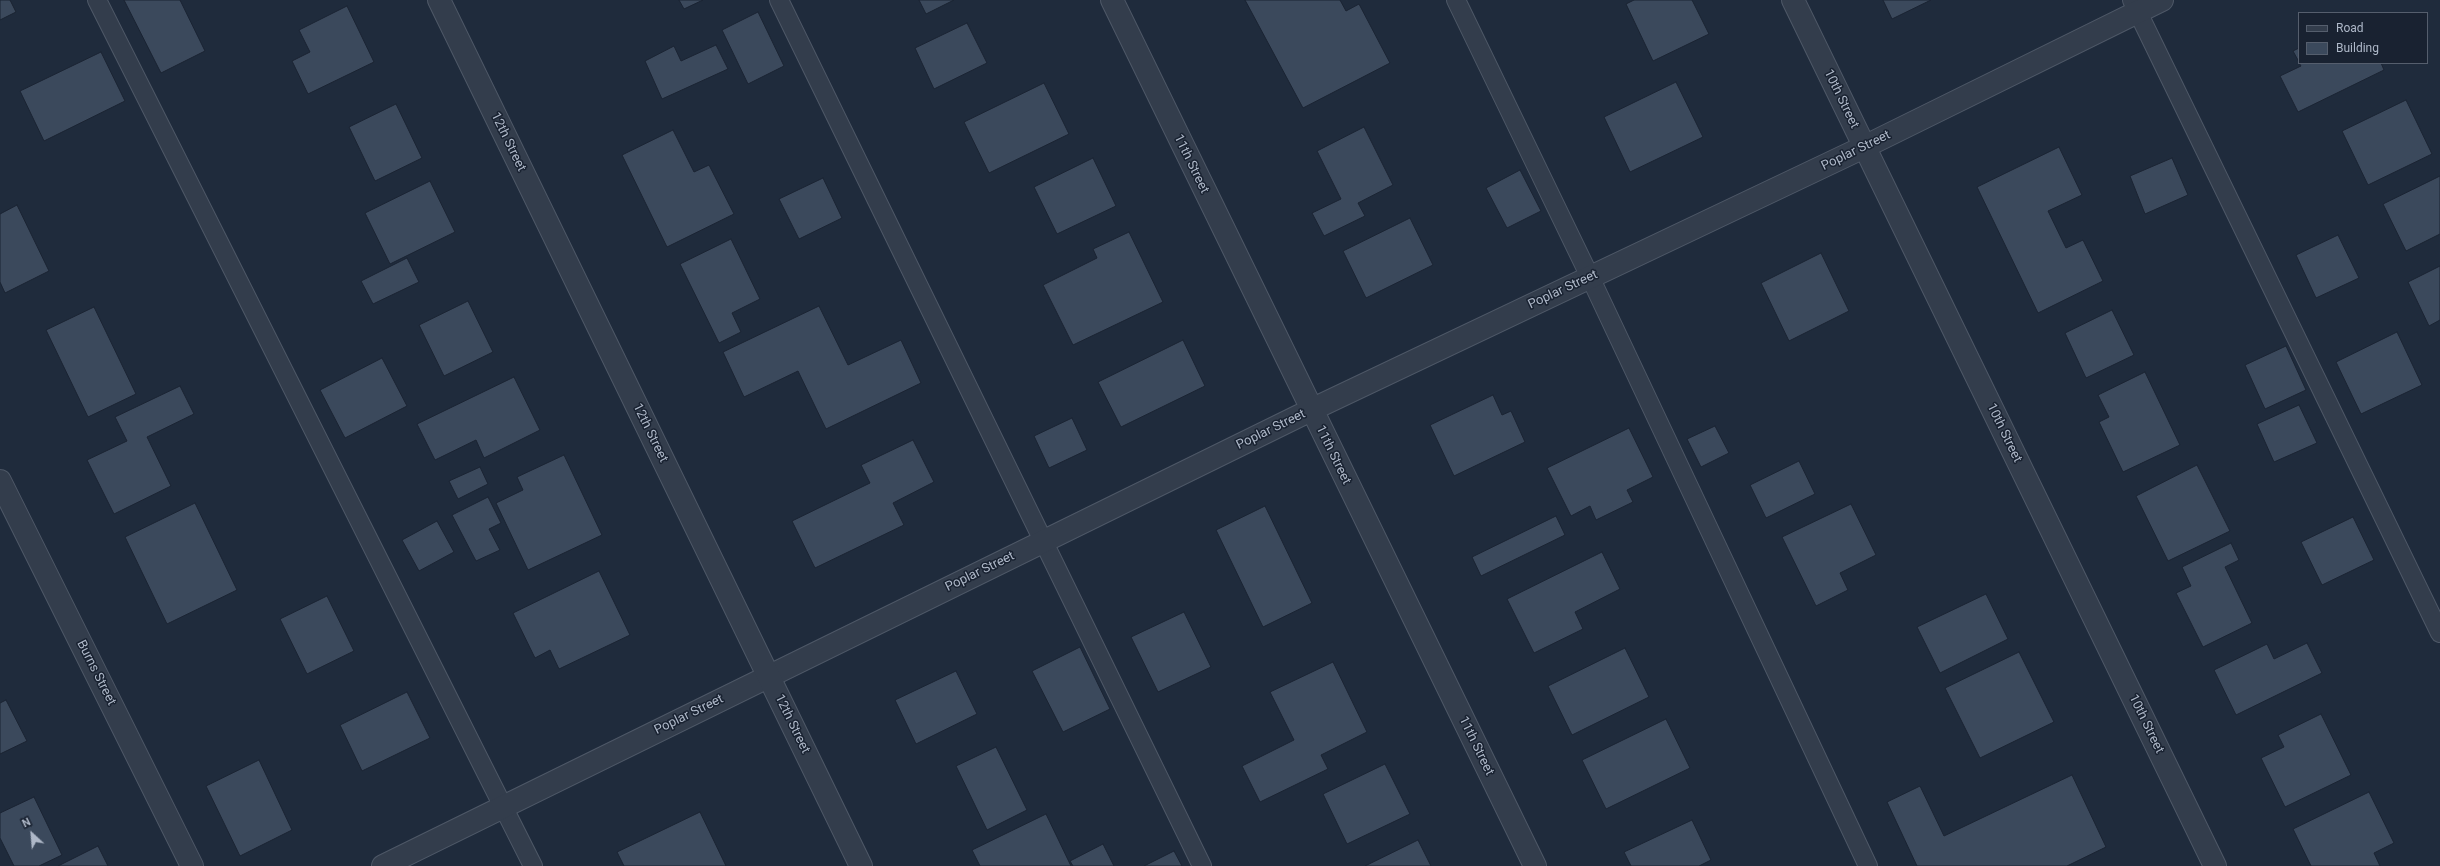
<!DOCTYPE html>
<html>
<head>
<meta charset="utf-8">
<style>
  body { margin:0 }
  #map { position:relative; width:2440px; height:866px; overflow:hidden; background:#1f2b3c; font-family:Roboto,sans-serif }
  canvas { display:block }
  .legend { position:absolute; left:2298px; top:12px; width:130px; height:52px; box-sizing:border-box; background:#192231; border:1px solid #555e6d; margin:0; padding:5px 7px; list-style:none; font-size:12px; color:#aeb8c8 }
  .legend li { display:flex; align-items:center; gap:8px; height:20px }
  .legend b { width:20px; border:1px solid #555e6d }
  .north { position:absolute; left:12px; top:814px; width:40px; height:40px; -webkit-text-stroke:3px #192231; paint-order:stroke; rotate:334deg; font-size:11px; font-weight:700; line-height:16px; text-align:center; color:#aeb8c8 }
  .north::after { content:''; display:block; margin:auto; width:14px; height:18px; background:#aeb8c8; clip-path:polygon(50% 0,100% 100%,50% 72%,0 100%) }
</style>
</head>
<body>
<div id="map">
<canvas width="2440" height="866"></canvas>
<ul class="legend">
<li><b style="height:5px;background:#333d4c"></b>Road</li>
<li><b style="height:11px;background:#3b495c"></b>Building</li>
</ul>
<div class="north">N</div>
</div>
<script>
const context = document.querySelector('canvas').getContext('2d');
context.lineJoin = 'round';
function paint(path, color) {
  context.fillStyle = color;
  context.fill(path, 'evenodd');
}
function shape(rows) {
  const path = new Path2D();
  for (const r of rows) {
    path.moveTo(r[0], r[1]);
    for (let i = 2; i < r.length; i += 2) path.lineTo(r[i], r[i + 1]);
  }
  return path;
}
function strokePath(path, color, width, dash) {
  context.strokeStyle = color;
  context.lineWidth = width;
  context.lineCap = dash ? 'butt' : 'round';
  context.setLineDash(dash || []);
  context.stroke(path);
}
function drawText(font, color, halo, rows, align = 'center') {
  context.font = font + ' Roboto,sans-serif';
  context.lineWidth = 3;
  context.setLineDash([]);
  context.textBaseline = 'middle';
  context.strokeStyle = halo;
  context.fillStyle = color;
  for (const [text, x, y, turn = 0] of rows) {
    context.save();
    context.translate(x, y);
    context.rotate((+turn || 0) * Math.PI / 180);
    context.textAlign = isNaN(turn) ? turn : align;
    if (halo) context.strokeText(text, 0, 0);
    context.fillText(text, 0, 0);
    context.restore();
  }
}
const building = shape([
  [0,0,10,0,16,12,0,20,0,0],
  [124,0,180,0,205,51,161,73,124,0],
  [679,0,703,0,684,9,679,0],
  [919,0,954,0,926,14,919,0],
  [1245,0,1340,0,1346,11,1359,4,1390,63,1303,108,1245,0],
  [1634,0,1692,0,1709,34,1653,61,1626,4,1634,0],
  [1883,0,1931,0,1892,19,1883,0],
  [347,6,374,62,308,94,292,61,310,52,299,30,347,6],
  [758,12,784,66,748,84,722,30,758,12],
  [967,23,987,63,934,89,915,48,967,23],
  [716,45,728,69,662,99,645,61,674,46,681,61,716,45],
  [2299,48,2299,62,2293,51,2299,48],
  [101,52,125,101,44,141,20,91,101,52],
  [2299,63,2381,63,2384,70,2298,112,2280,76,2301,66,2299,63],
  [1676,82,1703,137,1630,172,1604,117,1676,82],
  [1044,83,1069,134,989,173,964,122,1044,83],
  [2406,100,2432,154,2368,185,2342,131,2406,100],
  [396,104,422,158,375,181,349,127,396,104],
  [1364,127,1393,185,1358,203,1365,216,1324,236,1312,213,1341,199,1317,151,1364,127],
  [673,130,694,172,709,165,734,214,667,247,622,155,673,130],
  [2059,147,2082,195,2048,211,2066,248,2083,240,2103,281,2038,313,1977,187,2059,147],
  [1093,158,1116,206,1057,234,1034,187,1093,158],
  [2172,158,2188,195,2145,214,2130,176,2172,158],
  [1520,170,1541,211,1507,228,1486,188,1520,170],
  [2440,176,2440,234,2406,251,2383,204,2440,176],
  [823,178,842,218,799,239,779,199,823,178],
  [430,181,455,232,390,264,365,213,430,181],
  [17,205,49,271,5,293,0,282,0,214,17,205],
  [1410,218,1433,265,1366,298,1343,251,1410,218],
  [1129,232,1163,302,1073,345,1043,285,1097,258,1093,249,1129,232],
  [2338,235,2359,278,2316,298,2296,255,2338,235],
  [731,239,760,299,732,313,741,332,719,343,680,264,731,239],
  [1821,253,1849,311,1789,341,1761,283,1821,253],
  [407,258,419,282,373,304,361,281,407,258],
  [2440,266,2440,320,2429,326,2408,282,2440,266],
  [468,301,493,352,444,376,419,325,468,301],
  [819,306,848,365,901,340,921,383,826,429,798,371,744,397,723,352,819,306],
  [94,307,136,394,88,417,46,330,94,307],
  [2112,310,2134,355,2086,378,2065,333,2112,310],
  [2397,332,2422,385,2361,414,2336,362,2397,332],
  [1183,340,1205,386,1121,427,1098,382,1183,340],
  [2286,346,2306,390,2265,409,2245,365,2286,346],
  [382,358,407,406,345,438,320,390,382,358],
  [2145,372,2180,445,2123,472,2099,422,2109,417,2098,395,2145,372],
  [514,377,540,430,484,458,476,440,435,460,417,424,514,377],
  [180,386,194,414,147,437,171,486,114,514,87,460,127,441,115,417,180,386],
  [1493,395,1502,415,1511,411,1525,442,1454,476,1430,425,1493,395],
  [2299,405,2317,443,2274,462,2257,424,2299,405],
  [1072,418,1087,450,1049,468,1034,436,1072,418],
  [1715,426,1729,453,1701,467,1687,439,1715,426],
  [1629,428,1653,477,1627,490,1633,502,1596,520,1590,506,1571,516,1547,468,1629,428],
  [913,440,934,482,893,503,904,525,815,568,792,521,870,483,861,465,913,440],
  [564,455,602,535,528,570,496,503,523,490,517,477,564,455],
  [1799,461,1815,494,1766,518,1750,485,1799,461],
  [2197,465,2230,531,2168,561,2136,496,2197,465],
  [480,467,488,484,458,499,449,481,480,467],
  [488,497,501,523,489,529,500,550,476,561,452,515,488,497],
  [195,503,237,590,167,624,125,537,195,503],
  [1851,504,1876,555,1840,573,1848,590,1816,606,1782,537,1851,504],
  [1265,506,1312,603,1263,627,1216,530,1265,506],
  [1556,516,1565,535,1481,576,1472,557,1556,516],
  [2353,517,2374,560,2322,585,2301,542,2353,517],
  [437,521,454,552,419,571,402,540,437,521],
  [2231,543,2239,560,2225,567,2252,623,2203,647,2176,593,2191,586,2182,567,2231,543],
  [1602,552,1620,589,1575,612,1583,629,1534,653,1507,599,1602,552],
  [599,571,630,635,559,669,550,650,535,658,513,613,599,571],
  [1986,594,2008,639,1940,673,1917,627,1986,594],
  [327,596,354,651,307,674,280,619,327,596],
  [1184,612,1211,667,1158,692,1131,637,1184,612],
  [2307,643,2322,673,2236,715,2214,670,2267,644,2274,659,2307,643],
  [1080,647,1110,709,1063,732,1032,671,1080,647],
  [1625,648,1649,697,1572,735,1548,686,1625,648],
  [2019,652,2054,722,1980,758,1945,688,2019,652],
  [1333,662,1367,732,1321,755,1328,769,1260,802,1242,766,1294,740,1270,692,1333,662],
  [956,671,977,714,916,744,895,700,956,671],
  [407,692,430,738,362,771,340,725,407,692],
  [6,700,27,741,0,754,0,703,6,700],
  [2321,714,2351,775,2285,807,2261,758,2284,747,2278,735,2321,714],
  [1666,719,1690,768,1606,809,1582,760,1666,719],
  [996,747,1027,810,987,830,956,766,996,747],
  [259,760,292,830,240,856,206,786,259,760],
  [1385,764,1410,814,1347,844,1323,794,1385,764],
  [2072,775,2106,847,2067,866,1917,866,1887,802,1920,786,1944,836,2072,775],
  [2369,792,2394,843,2374,853,2380,866,2311,866,2293,829,2369,792],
  [34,797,62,855,39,866,14,866,0,838,0,813,34,797],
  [700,812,726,866,624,866,617,852,700,812],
  [1046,814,1071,866,980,866,972,850,1046,814],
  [1692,820,1711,860,1699,866,1631,866,1624,852,1692,820],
  [1418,840,1431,866,1365,866,1418,840],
  [1103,844,1114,866,1073,866,1070,861,1103,844],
  [98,846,108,866,58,866,98,846],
  [1174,851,1182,866,1144,866,1174,851]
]);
const service = shape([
  [97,0,533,866],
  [779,0,1202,866],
  [1456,0,1590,277,1868,866],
  [2132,0,2440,633]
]);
const minor = shape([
  [1112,0,1535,866],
  [1793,0,2215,866],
  [0,481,192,866],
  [383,866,1311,410,1864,147,2162,0]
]);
const tertiary = shape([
  [439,0,861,866]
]);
const streetNames = [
  ["10th Street",1841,99,64],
  ["12th Street",508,142,64],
  ["Poplar Street",1856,151,-26],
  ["11th Street",1191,164,64],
  ["Poplar Street",1563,290,-25],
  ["Poplar Street",1271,430,-26],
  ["12th Street",650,433,64],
  ["10th Street",2004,433,64],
  ["11th Street",1333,455,64],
  ["Poplar Street",980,572,-26],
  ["Burns Street",96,673,63],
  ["Poplar Street",689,715,-26],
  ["12th Street",792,724,64],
  ["10th Street",2146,724,64],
  ["11th Street",1476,746,64]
];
paint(building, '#3b495c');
strokePath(building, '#1b2433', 1);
strokePath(service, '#4e5867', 20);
strokePath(minor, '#4e5867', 24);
strokePath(tertiary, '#4e5867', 24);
strokePath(service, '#333d4c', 18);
strokePath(minor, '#333d4c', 22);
strokePath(tertiary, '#333d4c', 22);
drawText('13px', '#aeb8c8', '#192231', streetNames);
</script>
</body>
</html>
